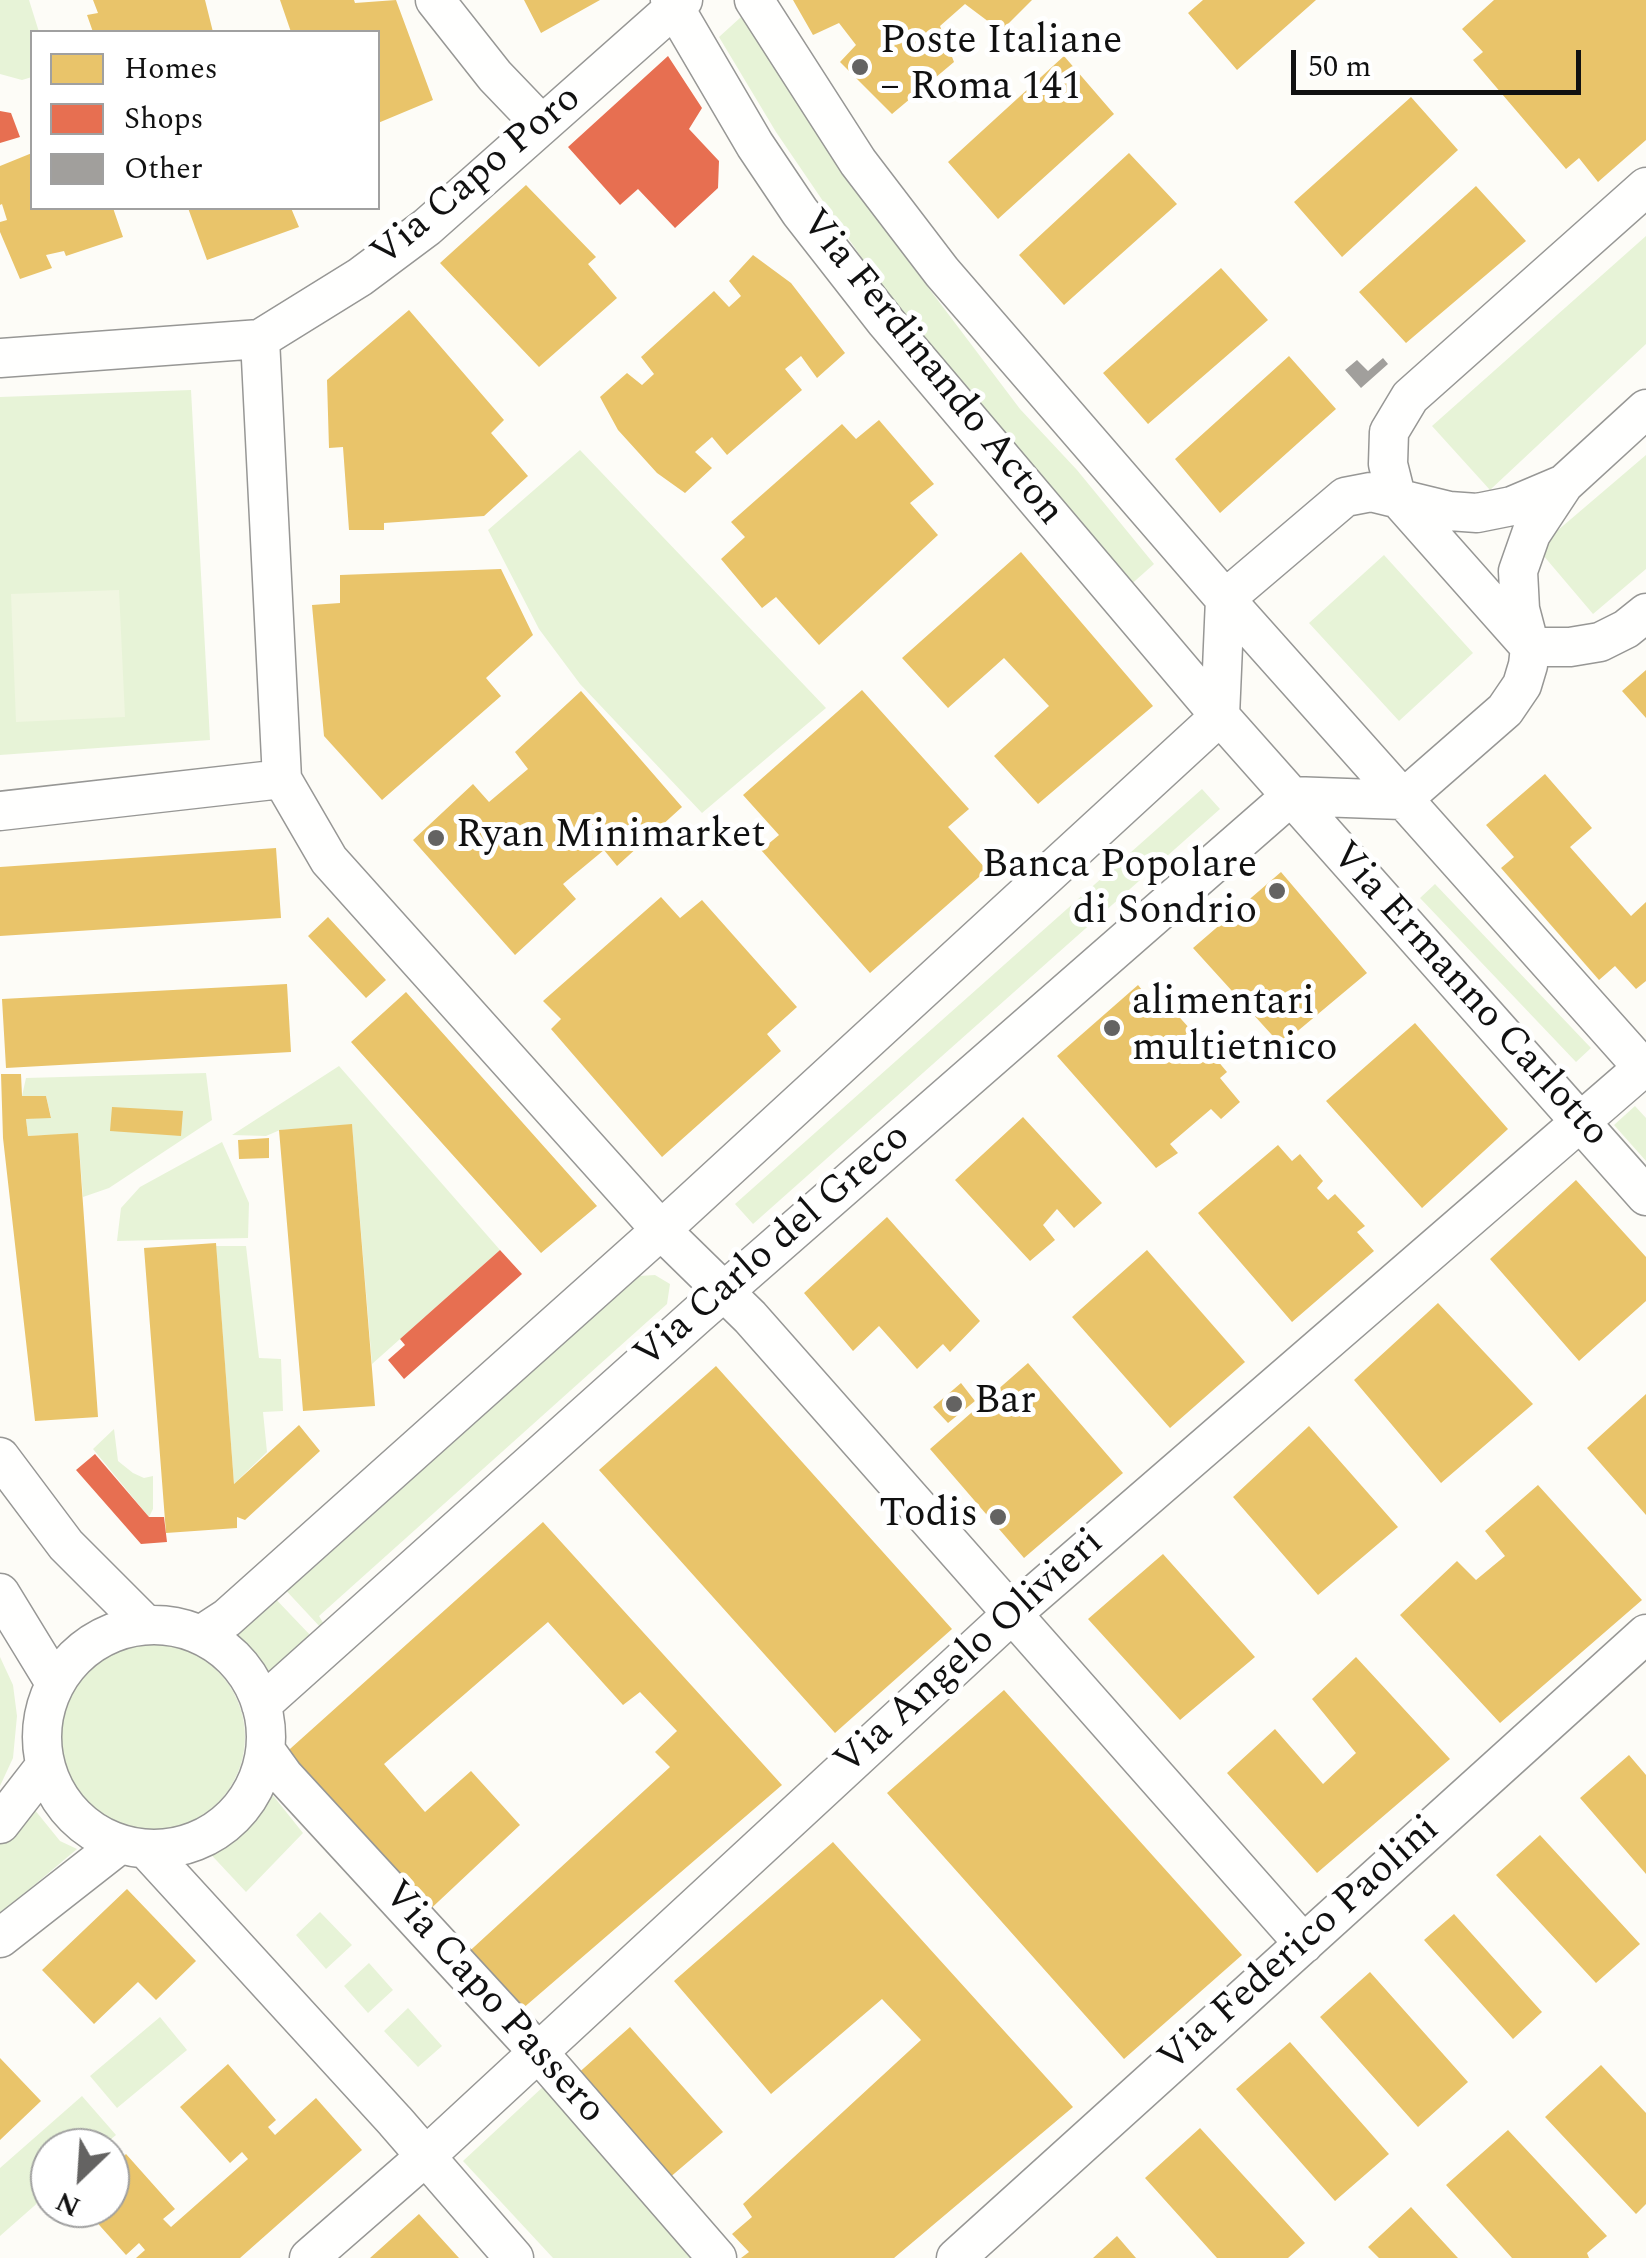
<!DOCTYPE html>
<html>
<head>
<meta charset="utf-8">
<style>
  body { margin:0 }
  #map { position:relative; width:1646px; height:2258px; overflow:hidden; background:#fdfcf7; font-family:Spectral,serif }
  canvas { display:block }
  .legend { position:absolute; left:30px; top:30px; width:350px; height:180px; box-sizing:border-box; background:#fff; border:2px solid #a0a0a0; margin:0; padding:12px 18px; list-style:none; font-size:30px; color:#111 }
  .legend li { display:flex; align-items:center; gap:20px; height:50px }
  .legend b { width:50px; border:2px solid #a0a0a0 }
  .north { position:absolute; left:30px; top:2128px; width:100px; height:100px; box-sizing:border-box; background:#fff; border:2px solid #a0a0a0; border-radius:50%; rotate:205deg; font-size:28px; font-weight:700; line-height:40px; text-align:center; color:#111 }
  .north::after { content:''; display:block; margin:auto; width:35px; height:45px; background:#646362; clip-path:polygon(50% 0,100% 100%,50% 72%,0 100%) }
  .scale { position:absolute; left:1291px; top:50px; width:290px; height:45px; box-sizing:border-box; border:5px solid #111; border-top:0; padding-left:12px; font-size:30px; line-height:35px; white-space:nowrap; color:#111; -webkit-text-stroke:8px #fff; paint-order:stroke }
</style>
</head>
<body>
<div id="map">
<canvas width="1646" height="2258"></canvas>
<ul class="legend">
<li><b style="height:28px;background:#e9c46a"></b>Homes</li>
<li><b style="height:28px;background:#e76f51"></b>Shops</li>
<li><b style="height:28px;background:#a19f9c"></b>Other</li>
</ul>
<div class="north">N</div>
<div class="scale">50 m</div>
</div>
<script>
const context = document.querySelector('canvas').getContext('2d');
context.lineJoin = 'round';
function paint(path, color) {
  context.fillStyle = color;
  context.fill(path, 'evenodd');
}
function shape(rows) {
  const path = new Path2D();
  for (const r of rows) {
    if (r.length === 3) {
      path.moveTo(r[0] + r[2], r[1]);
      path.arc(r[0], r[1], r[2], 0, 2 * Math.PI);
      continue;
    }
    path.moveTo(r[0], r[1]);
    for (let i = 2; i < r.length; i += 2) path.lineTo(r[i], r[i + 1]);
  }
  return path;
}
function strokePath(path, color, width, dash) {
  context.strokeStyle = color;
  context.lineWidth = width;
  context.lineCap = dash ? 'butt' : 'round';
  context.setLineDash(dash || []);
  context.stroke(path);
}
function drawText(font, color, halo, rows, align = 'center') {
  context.font = font + ' Spectral,serif';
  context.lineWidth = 10;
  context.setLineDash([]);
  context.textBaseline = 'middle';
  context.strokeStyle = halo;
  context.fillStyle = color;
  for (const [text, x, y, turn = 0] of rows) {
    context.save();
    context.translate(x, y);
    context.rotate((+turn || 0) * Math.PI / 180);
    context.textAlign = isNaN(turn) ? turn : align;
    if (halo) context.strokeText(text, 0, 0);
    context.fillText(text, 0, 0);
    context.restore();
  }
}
const green = shape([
  [0,0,29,0,39,32,32,32,32,77,22,80,0,74],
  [741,17,878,221,1020,409,1077,470,1154,564,1127,588,927,354,776,132,719,37],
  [1646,236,1646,344,1490,490,1432,426],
  [191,390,210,740,0,755,0,397],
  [580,450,826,708,702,813,580,684,539,629,488,530],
  [1646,455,1646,569,1593,614,1537,548],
  [1384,555,1473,653,1399,721,1309,623],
  [1202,789,1220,809,753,1224,735,1204],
  [1435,884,1591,1048,1576,1062,1420,898],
  [339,1066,500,1250,372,1364,352,1125,280,1130,266,1136,232,1135],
  [206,1073,212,1120,109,1188,83,1197,78,1134,28,1136,26,1119,51,1117,46,1096,22,1096,26,1078],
  [1635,1106,1646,1118,1646,1161,1614,1125],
  [222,1142,249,1203,248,1238,117,1241,121,1208,140,1187],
  [216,1246,246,1246,259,1358,281,1359,283,1411,263,1412,267,1452,234,1484],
  [655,1275,670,1284,667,1304,319,1616,325,1626,321,1628,280,1584,284,1579,301,1579,639,1276],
  [114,1429,118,1461,133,1473,144,1478,153,1476,153,1509,149,1517,93,1449],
  [269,1592,311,1636,263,1683,244,1655,218,1631],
  [152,1737,93],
  [0,1657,13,1685,17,1716,13,1758,0,1786],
  [263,1783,303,1833,246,1892,203,1846,220,1840,251,1810],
  [30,1804,60,1841,77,1849,0,1914,0,1835],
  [320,1912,352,1945,326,1969,296,1935],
  [369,1963,393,1990,368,2013,344,1986],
  [408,2008,442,2046,418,2067,384,2031],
  [160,2017,187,2050,117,2108,90,2076],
  [545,2085,705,2258,553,2258,463,2161],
  [82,2096,116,2135,100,2148,50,2148,50,2192,0,2236,0,2168]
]);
const pitch = shape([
  [119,590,125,717,16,722,11,594]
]);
const homes = shape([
  [93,0,205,0,213,32,93,32,87,15,98,13],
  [280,0,354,0,355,3,396,0,433,100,378,123,378,32,291,32],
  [524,0,600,0,541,33],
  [793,0,1032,0,1001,31,965,4,940,26,954,62,892,114,840,62,856,45,839,23,813,35],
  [1203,0,1316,0,1237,70,1188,13],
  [1494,0,1646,0,1646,140,1598,182,1579,158,1566,169,1473,60,1483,52,1462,29],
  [1064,56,1114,114,998,219,948,162],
  [1411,97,1458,150,1342,257,1294,202],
  [32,153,32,208,113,208,123,237,66,256,64,251,46,255,52,268,20,279,0,232,0,222,7,220,2,204,0,205,0,166],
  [1129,153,1177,204,1064,305,1019,255],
  [526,185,596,257,588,264,617,298,539,367,440,263],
  [1476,186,1526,241,1406,343,1359,292],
  [188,208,291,208,299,227,207,260],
  [753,255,791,283,845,353,817,378,801,356,785,369,802,390,727,455,712,437,695,452,712,468,685,493,657,473,618,430,600,397,627,373,642,385,654,374,641,357,714,291,729,307,741,296,729,281],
  [1221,268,1268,320,1148,424,1103,373],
  [409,310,504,420,491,433,528,476,484,516,384,523,384,530,349,530,343,447,329,448,327,380],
  [1289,356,1336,409,1220,513,1175,459],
  [879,420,934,484,910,503,938,535,819,645,776,597,762,608,721,559,745,537,731,522,842,424,856,439],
  [1021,552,1153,706,1038,804,994,756,1049,706,1004,658,948,708,902,658],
  [501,569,533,635,486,678,501,696,382,800,324,736,312,605,340,603,340,575],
  [1646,670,1646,718,1622,691],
  [862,690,969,809,948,827,987,870,870,973,761,850,779,835,743,795],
  [581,691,682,807,617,866,604,850,563,884,576,899,515,955,413,840,473,784,489,802,528,769,515,752],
  [1545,774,1592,828,1570,847,1631,916,1646,902,1646,981,1636,989,1615,966,1599,980,1501,868,1514,857,1486,825],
  [276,848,281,918,0,936,0,867],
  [1281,872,1367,973,1281,1045,1193,948],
  [661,897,680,918,702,900,797,1007,767,1034,781,1051,662,1157,551,1029,561,1019,543,1001],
  [328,917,386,980,366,998,308,936],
  [287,984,291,1052,6,1068,2,999],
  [1138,985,1154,1005,1163,999,1191,1030,1184,1036,1192,1048,1201,1041,1227,1072,1220,1078,1240,1102,1221,1119,1211,1109,1170,1144,1178,1153,1156,1168,1057,1056],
  [406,992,597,1206,541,1253,351,1042],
  [1415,1023,1508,1129,1422,1208,1326,1101],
  [1,1074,21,1074,22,1096,46,1096,51,1118,26,1119,28,1136,78,1133,98,1417,35,1421,3,1138],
  [112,1107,183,1111,181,1136,110,1131],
  [1023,1117,1102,1203,1074,1228,1057,1209,1043,1225,1055,1240,1030,1261,955,1180],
  [352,1124,375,1406,303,1411,279,1130],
  [269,1138,269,1158,239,1159,238,1140],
  [1278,1145,1292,1161,1300,1154,1323,1181,1317,1188,1328,1200,1335,1194,1365,1226,1357,1232,1374,1251,1292,1322,1198,1213],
  [1576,1180,1646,1257,1646,1301,1579,1361,1490,1259],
  [887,1217,980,1321,950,1352,943,1344,917,1369,879,1326,853,1351,804,1293],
  [216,1243,234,1484,299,1425,320,1451,245,1520,237,1517,237,1528,166,1533,144,1248],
  [1147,1250,1245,1362,1170,1428,1072,1317],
  [1438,1303,1533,1404,1441,1483,1354,1380],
  [1028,1363,1123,1473,1024,1558,930,1449],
  [716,1366,952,1629,835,1733,599,1470],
  [961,1383,975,1401,948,1423,933,1407],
  [1646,1394,1646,1515,1587,1448],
  [1309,1426,1398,1527,1318,1595,1233,1497],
  [1538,1485,1642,1600,1500,1723,1400,1615,1457,1561,1476,1580,1505,1556,1485,1531],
  [543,1522,782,1785,514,2016,462,1958,670,1767,655,1752,677,1731,640,1692,623,1705,548,1622,384,1764,425,1812,471,1771,520,1825,423,1916,281,1757],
  [1163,1554,1255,1657,1180,1720,1088,1619],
  [1356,1657,1450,1759,1317,1873,1227,1773,1275,1729,1323,1784,1356,1753,1312,1699],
  [1004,1690,1242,1955,1124,2059,887,1793],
  [1629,1755,1646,1775,1646,1874,1580,1798],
  [1540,1835,1640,1944,1596,1983,1496,1875],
  [833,1842,1073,2107,894,2258,741,2258,749,2252,732,2234,752,2217,743,2204,921,2040,882,1999,771,2094,674,1981],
  [127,1889,196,1961,156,2000,138,1982,94,2024,42,1970],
  [1454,1914,1542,2012,1513,2039,1424,1940],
  [1370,1972,1468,2082,1418,2127,1320,2017],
  [630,2027,723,2132,668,2179,575,2076],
  [1290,2042,1389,2154,1335,2201,1236,2089],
  [0,2058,41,2101,0,2140],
  [228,2064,276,2120,268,2127,275,2135,316,2098,362,2150,240,2258,136,2258,145,2250,139,2243,126,2255,84,2208,110,2208,110,2169,126,2154,175,2209,163,2219,171,2227,248,2159,242,2152,230,2163,180,2107],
  [1601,2065,1646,2113,1646,2204,1636,2214,1545,2117],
  [1200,2128,1305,2243,1288,2258,1217,2258,1145,2178],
  [1508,2130,1607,2236,1587,2253,1589,2258,1512,2258,1446,2185],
  [1411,2207,1458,2258,1379,2258,1368,2247],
  [419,2214,459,2258,370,2258],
  [1117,2236,1136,2258,1093,2258]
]);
const shops = shape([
  [668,56,702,108,689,129,719,161,718,188,675,228,638,189,620,205,568,147],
  [0,111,11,113,20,137,0,143],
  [500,1250,522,1274,404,1379,388,1360,405,1345,400,1339],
  [95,1454,149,1517,164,1517,167,1542,141,1544,76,1470]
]);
const building = shape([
  [1383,358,1388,364,1361,388,1345,370,1357,360,1368,371]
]);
const minor = shape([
  [435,0,495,76,542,125],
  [670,0,755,145,800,212,886,322,1220,716,1646,1196],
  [754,0,858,162,942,272,1225,599,1646,1071],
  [260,339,360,277,427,227,683,0],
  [0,358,260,339,282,779,0,811],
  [1530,647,1396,496,1388,464,1389,432,1410,397,1646,187],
  [1530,647,1570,647,1600,642,1626,629,1646,613],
  [1220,716,1225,599,1345,497,1371,492,1449,511,1477,513,1512,506,1564,484],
  [282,779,329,860,661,1230,750,1317,1304,1944],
  [1291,796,1402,800,1505,710,1522,685,1528,665,1530,647,1520,609,1518,571,1531,534,1564,484,1646,409],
  [0,1457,66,1545,146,1625],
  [0,1593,55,1683],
  [154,1737,112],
  [201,1635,227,1618,661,1230,1220,716],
  [261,1705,697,1315,1291,796],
  [266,1751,284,1776,538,2052,717,2258],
  [0,1824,45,1766],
  [147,1850,395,2121,514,2258],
  [0,1938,120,1844],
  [309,2258,426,2156,1012,1614,1646,1065],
  [956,2258,1646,1634]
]);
const markers = [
  [860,67,10,"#646362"],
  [436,838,10,"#646362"],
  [1277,891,10,"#646362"],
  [1112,1028,10,"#646362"],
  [954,1404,10,"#646362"],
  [998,1517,10,"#646362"]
];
const poiNames = [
  ["Poste Italiane",880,44],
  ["– Roma 141",880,90],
  ["Ryan Minimarket",456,838],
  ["Banca Popolare",1257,868,"right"],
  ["di Sondrio",1257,914,"right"],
  ["alimentari",1132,1005],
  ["multietnico",1132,1051],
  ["Bar",974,1404],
  ["Todis",978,1517,"right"]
];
const streetNames = [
  ["Via Capo Poro",478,178,-40],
  ["Via Ferdinando Acton",930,369,51],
  ["Via Ermanno Carlotto",1468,996,48],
  ["Via Carlo del Greco",774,1248,-41],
  ["Via Angelo Olivieri",971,1654,-42],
  ["Via Federico Paolini",1301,1946,-42],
  ["Via Capo Passero",492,2004,48]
];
paint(green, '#e7f3d7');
paint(pitch, '#f0f6e1');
paint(homes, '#e9c46a');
paint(shops, '#e76f51');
paint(building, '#a19f9c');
strokePath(minor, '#979795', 41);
strokePath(minor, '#fffffe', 38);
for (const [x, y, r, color] of markers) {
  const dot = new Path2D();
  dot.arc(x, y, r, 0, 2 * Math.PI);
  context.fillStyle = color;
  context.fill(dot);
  strokePath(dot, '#fff', 4);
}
drawText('40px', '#111', '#fff', poiNames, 'left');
drawText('40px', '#111', '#fff', streetNames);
</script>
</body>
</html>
